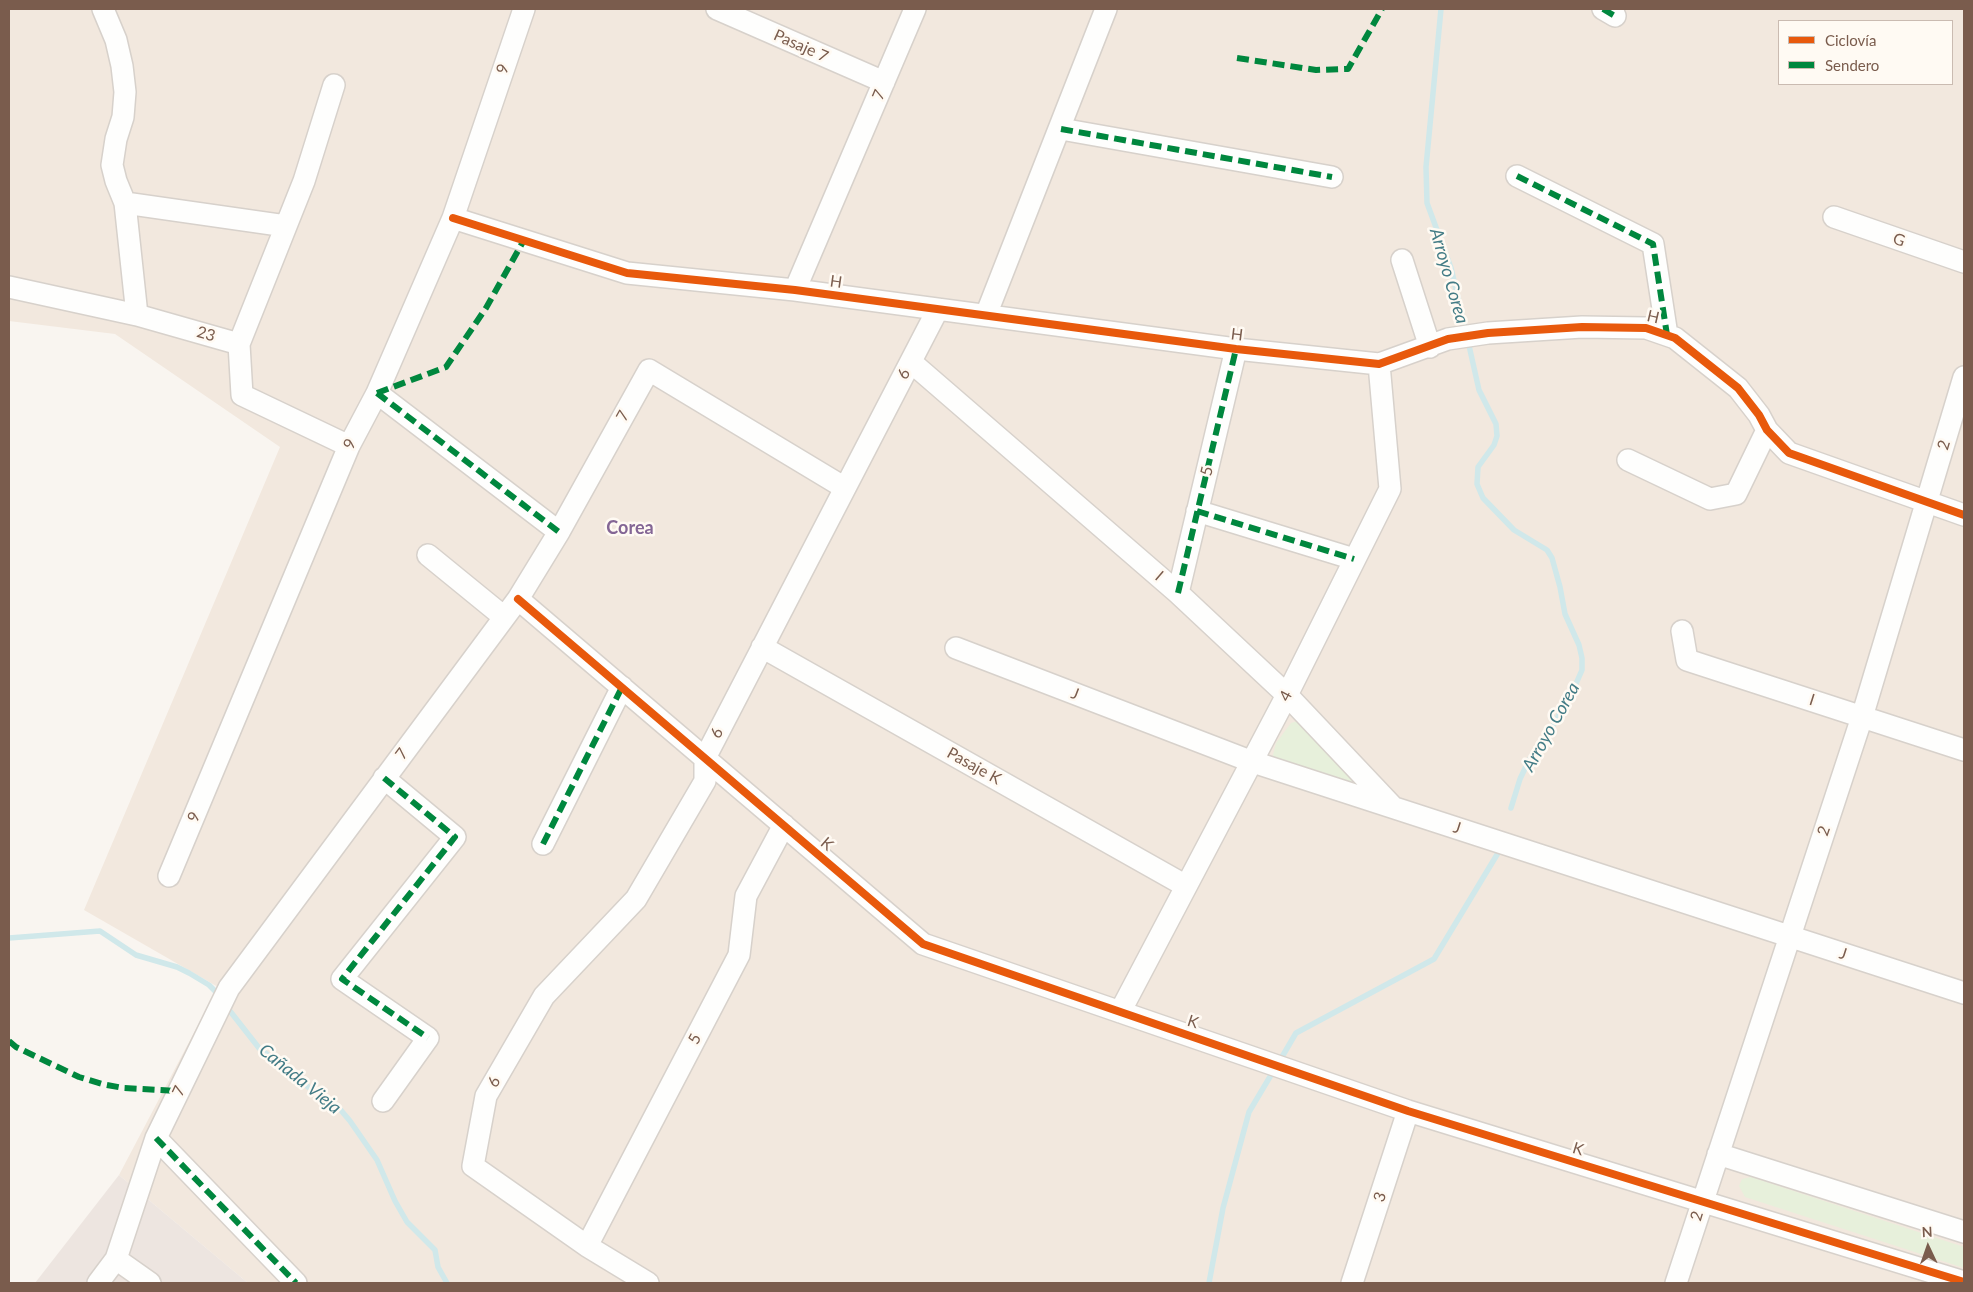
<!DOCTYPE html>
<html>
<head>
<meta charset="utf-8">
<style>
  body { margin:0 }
  #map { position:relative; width:1973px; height:1292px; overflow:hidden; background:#f9f5f0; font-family:Lato,sans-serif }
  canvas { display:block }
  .frame { position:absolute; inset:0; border:10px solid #7a5c4d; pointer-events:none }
  .legend { position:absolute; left:1778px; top:20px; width:175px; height:65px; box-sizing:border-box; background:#fffaf3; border:1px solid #cabbb1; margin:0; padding:6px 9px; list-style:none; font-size:15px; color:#7a5c4d }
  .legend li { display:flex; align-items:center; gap:10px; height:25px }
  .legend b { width:25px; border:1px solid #cabbb1 }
  .north { position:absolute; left:1903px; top:1222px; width:50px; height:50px; -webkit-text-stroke:4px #fffaf3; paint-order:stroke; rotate:357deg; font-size:14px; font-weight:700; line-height:20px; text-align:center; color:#7a5c4d }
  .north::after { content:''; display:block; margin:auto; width:18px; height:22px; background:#7a5c4d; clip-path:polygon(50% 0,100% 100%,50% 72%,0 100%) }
</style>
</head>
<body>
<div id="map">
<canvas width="1973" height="1292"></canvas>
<div class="frame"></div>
<ul class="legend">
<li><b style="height:6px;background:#e8590c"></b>Ciclovía</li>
<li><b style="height:6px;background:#00873e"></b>Sendero</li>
</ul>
<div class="north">N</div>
</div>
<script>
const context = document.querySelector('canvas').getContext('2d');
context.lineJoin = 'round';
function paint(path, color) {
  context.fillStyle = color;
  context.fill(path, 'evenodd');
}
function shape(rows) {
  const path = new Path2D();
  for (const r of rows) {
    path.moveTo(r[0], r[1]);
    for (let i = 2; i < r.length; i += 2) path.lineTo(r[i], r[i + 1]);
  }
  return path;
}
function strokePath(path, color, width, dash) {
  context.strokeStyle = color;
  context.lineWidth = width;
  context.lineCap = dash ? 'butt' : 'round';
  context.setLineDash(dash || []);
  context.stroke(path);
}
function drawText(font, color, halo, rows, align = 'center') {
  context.font = font + ' Lato,sans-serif';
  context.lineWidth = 5;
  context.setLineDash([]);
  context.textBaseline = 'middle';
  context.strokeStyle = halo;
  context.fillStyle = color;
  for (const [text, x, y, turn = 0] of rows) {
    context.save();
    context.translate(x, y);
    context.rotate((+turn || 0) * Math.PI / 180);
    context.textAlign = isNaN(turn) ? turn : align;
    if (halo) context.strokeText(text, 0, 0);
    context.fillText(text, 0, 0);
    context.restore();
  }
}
const residential = shape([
  [9,9,1964,9,1964,1283,248,1283,119,1175,218,987,84,910,280,447,115,334,9,321],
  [1779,21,1952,21,1952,84,1779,84]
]);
const industrial = shape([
  [119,1175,248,1283,35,1283]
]);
const green = shape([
  [1298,721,1359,784,1275,762,1273,755,1276,743,1291,723],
  [1751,1177,1964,1247,1964,1268,1745,1197,1739,1186,1742,1179]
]);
const stream = shape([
  [1441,9,1426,167,1427,203,1451,268,1466,332],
  [1468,341,1479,390,1496,424,1497,436,1494,445,1478,467,1477,484,1483,498,1514,530,1547,550,1552,558,1560,587,1565,614,1579,645,1582,658,1582,670,1575,686,1550,731,1529,760,1520,779,1511,808],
  [9,938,100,931,136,955,177,967,189,973,209,985,220,996],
  [226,1006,259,1048,312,1090,339,1108,350,1121,377,1160,395,1201,407,1222,435,1250,438,1267,447,1283],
  [1279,1062,1296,1033,1434,959,1498,853],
  [1209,1283,1223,1208,1249,1112,1274,1070]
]);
const minor = shape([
  [103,9,116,40,122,66,125,92,123,117,116,139,112,165,116,181,125,203,137,315],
  [717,9,884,82],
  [1603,9,1615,16],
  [1061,129,1332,177],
  [1517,176,1653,244,1667,335],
  [125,203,286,226],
  [1834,217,1964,262],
  [453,218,627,273,795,290,1236,349,1379,364,1448,339,1488,333,1582,327,1646,328,1675,338,1738,388,1759,415,1767,430,1789,453,1964,515],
  [1402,260,1430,347],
  [9,287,137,315,239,344,242,395,349,446],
  [795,290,915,9],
  [986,315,1106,9],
  [239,344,304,181,334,85],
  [911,362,1178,593,1287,695,1391,805],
  [377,393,559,532],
  [1628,460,1710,499,1736,494,1767,430],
  [1197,511,1354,559],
  [428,555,504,617],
  [1178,593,1236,349],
  [518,599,923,944,1408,1111,1964,1282],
  [1682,631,1687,660,1964,750],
  [762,647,1186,886],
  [956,648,1250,761,1964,993],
  [543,844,622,687],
  [169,876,349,446,377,393,453,218,524,9],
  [1120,1012,1287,695,1390,489,1379,364],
  [383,1101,428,1038,342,979,455,837,384,778],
  [156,1138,296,1283],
  [1718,1154,1964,1232],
  [587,1246,739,955,746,896,784,825],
  [116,1259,156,1138,229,988,518,599,559,532,649,370,845,488],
  [98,1283,116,1259,150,1283],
  [648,1283,587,1246,473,1166,486,1096,544,996,636,899,705,781,705,758,938,309],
  [1352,1283,1408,1111],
  [1676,1283,1862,717,1964,377]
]);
const quiet = shape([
  [1603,9,1615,16],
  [1237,58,1316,70,1348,69,1382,9],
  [1061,129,1332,177],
  [1517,176,1653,244,1667,335],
  [377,393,559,532],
  [377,393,446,367,486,308,524,240],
  [1197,511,1354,559],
  [1178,593,1236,349],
  [384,778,455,837,342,979,428,1038],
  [543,844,622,687],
  [9,1041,16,1047,79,1077,102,1084,123,1088,179,1091],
  [156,1138,296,1283]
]);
const cycleway = shape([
  [453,218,627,273,795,290,1236,349,1379,364,1448,339,1488,333,1582,327,1646,328,1675,338,1738,388,1759,415,1767,430,1789,453,1964,515],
  [518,599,923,944,1408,1111,1964,1282]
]);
const streetNames = [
  ["Pasaje 7",801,46,24],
  ["9",503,69,-71],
  ["7",879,95,-67],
  ["G",1899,240,19],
  ["H",836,282,8],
  ["H",1653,317,13],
  ["23",206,334,16],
  ["H",1237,335,7],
  ["6",904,374,-62],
  ["7",623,416,-61],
  ["9",350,444,-64],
  ["2",1944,445,-73],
  ["5",1207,471,-77],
  ["I",1159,576,41],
  ["J",1075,694,21],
  ["4",1286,696,-62],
  ["I",1812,700,18],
  ["6",717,733,-62],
  ["7",402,754,-53],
  ["Pasaje K",974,766,29],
  ["9",194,817,-67],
  ["J",1457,828,18],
  ["2",1824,831,-71],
  ["K",827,844,41],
  ["J",1843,954,18],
  ["K",1193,1022,18],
  ["5",695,1039,-62],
  ["6",494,1082,-60],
  ["7",179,1091,-65],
  ["K",1578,1149,17],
  ["3",1380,1197,-72],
  ["2",1697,1216,-73]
];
const waterNames = [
  ["Arroyo Corea",1449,276,74],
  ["Arroyo Corea",1551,727,-61],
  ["Cañada Vieja",300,1079,39]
];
const neighbourhoodNames = [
  ["Corea",630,528]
];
paint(residential, '#f2e8de');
paint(industrial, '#ede5e0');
paint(green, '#e7f0db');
strokePath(stream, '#d0e8ea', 5.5);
strokePath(minor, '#d7d1cb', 24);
strokePath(minor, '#fefefd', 21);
strokePath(quiet, '#00873e', 6, [12, 6]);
strokePath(cycleway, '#e8590c', 8);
drawText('16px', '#7a5c4d', '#fffaf3', streetNames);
drawText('italic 18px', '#437c86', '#fffaf3', waterNames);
drawText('bold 18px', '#846695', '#fffaf3', neighbourhoodNames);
</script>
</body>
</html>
